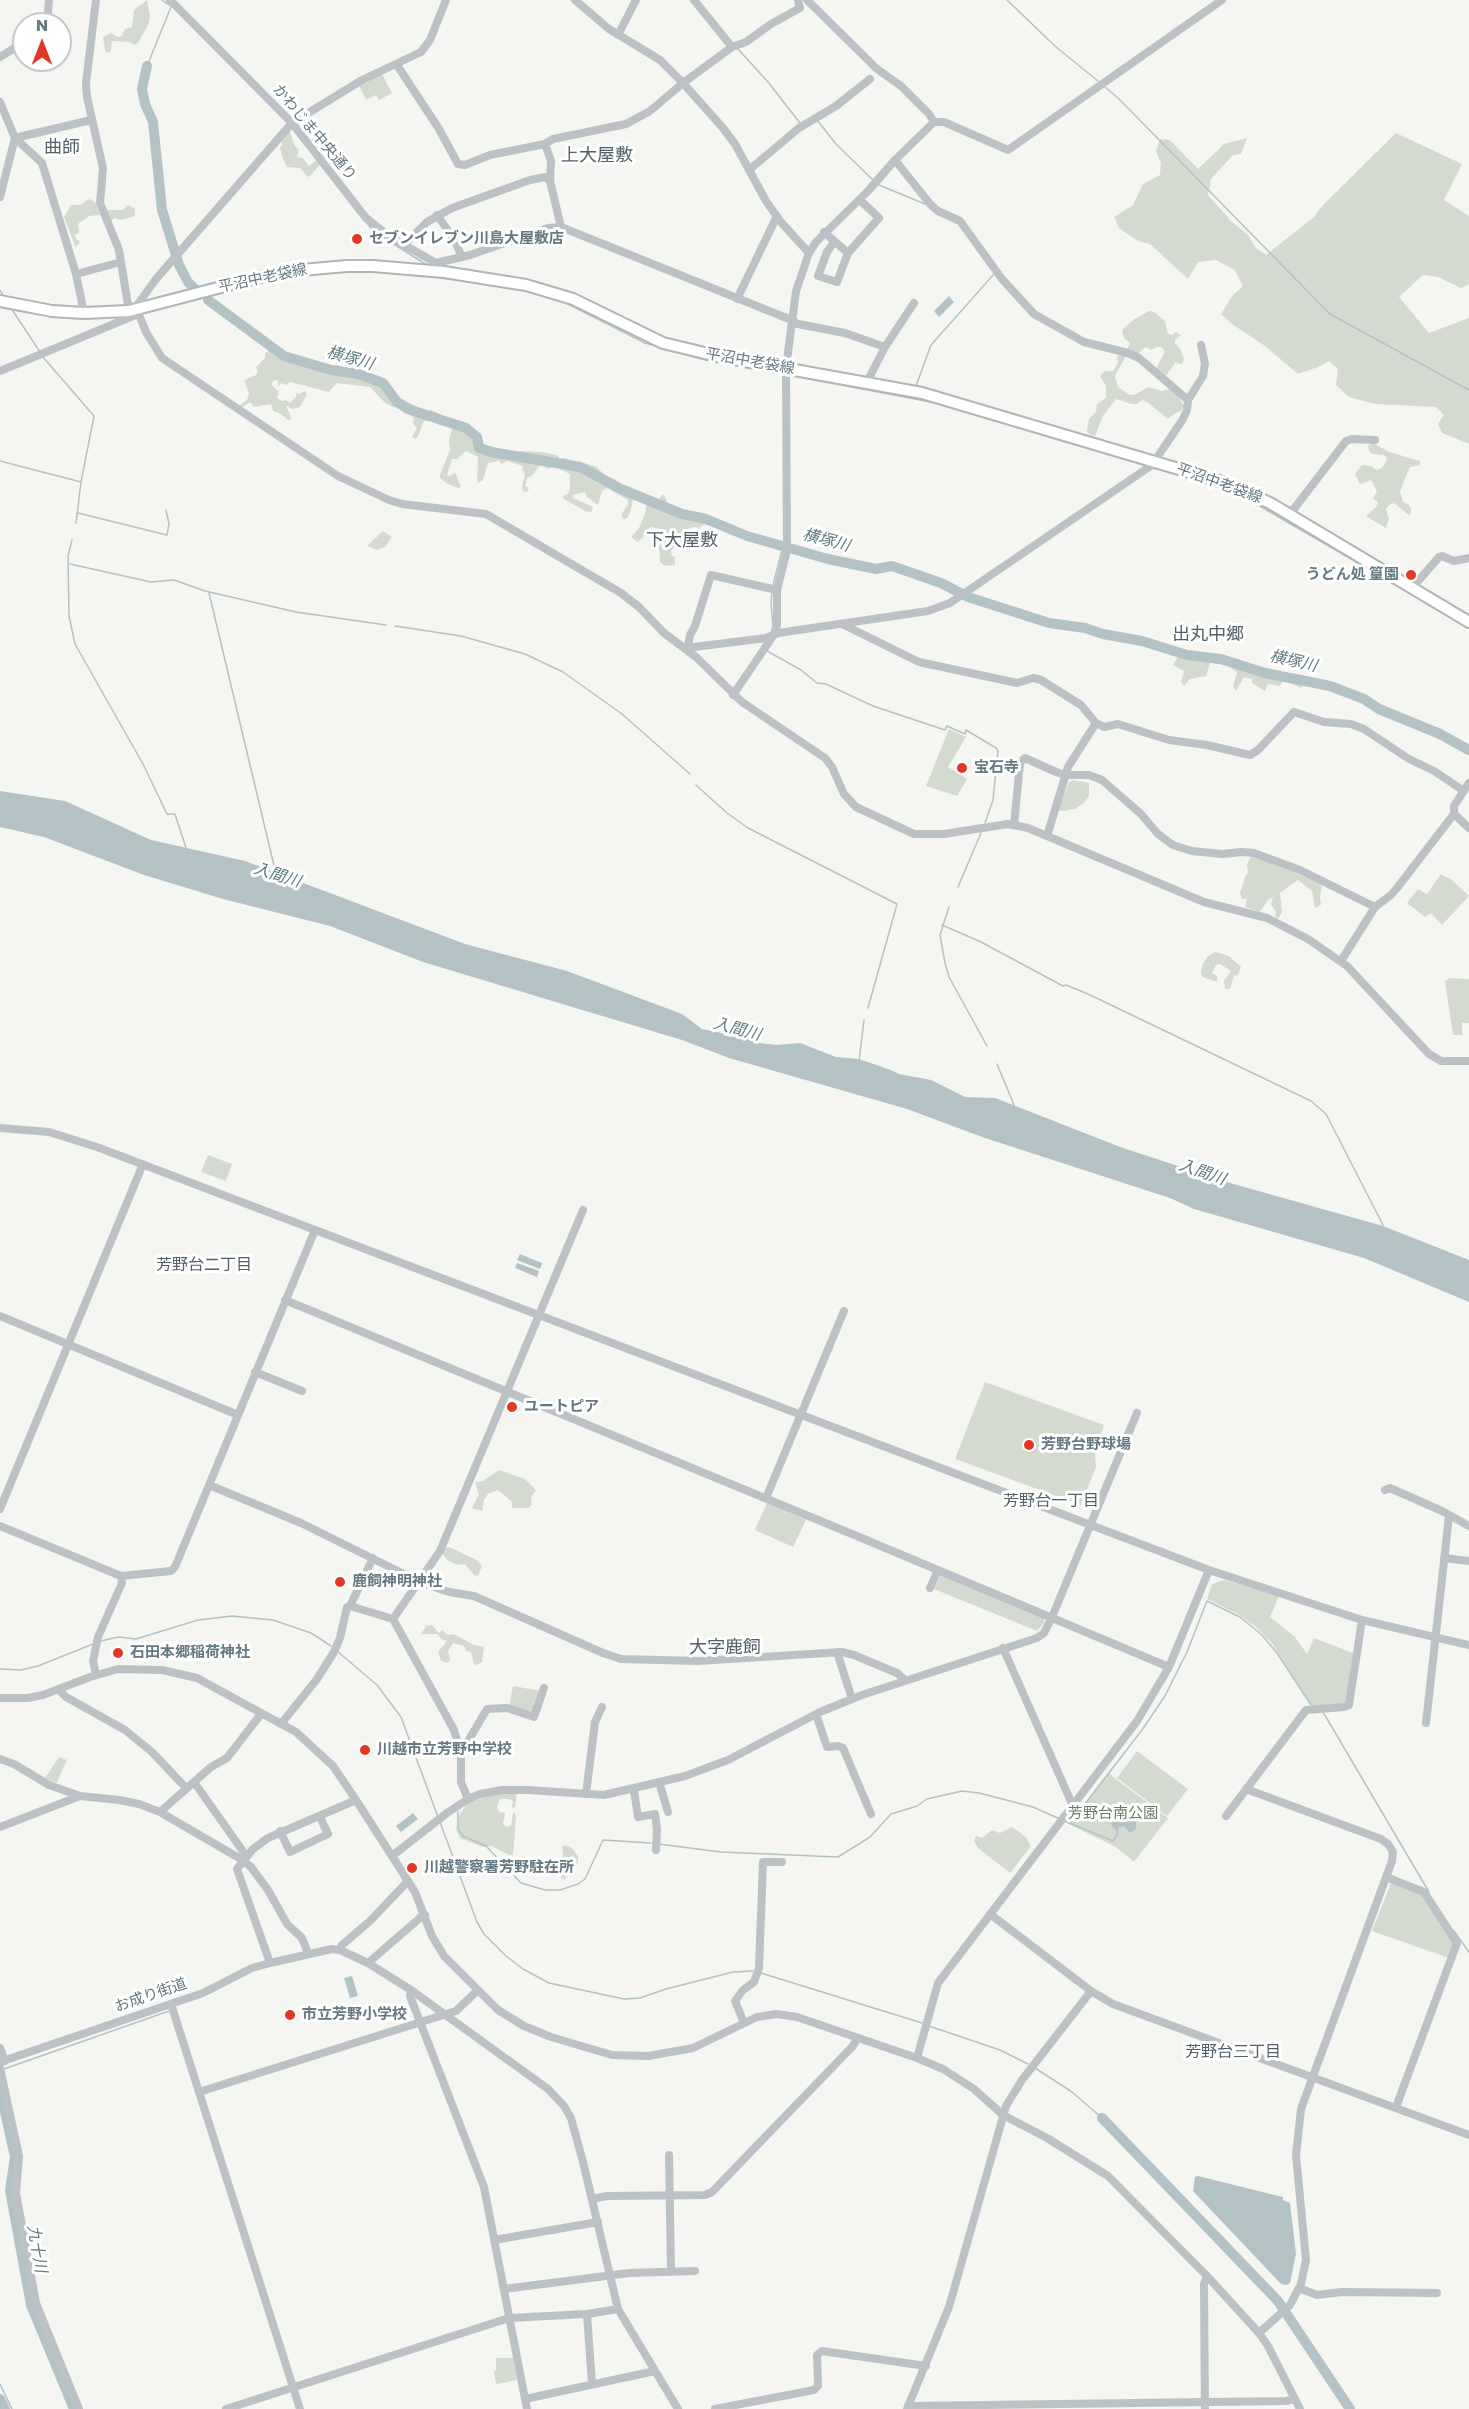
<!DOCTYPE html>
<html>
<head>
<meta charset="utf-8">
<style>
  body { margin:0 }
  #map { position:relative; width:1469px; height:2409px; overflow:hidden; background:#f5f5f1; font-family:Poppins,sans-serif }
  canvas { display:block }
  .north { position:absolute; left:12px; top:12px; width:60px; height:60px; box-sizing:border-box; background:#fff; border:2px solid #c1c9cd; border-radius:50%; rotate:0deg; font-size:16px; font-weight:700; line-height:24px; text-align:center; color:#647982 }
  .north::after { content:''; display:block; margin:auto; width:21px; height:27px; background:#e13725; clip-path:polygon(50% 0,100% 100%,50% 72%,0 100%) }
</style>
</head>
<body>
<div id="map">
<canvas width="1469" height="2409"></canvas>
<div class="north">N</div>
</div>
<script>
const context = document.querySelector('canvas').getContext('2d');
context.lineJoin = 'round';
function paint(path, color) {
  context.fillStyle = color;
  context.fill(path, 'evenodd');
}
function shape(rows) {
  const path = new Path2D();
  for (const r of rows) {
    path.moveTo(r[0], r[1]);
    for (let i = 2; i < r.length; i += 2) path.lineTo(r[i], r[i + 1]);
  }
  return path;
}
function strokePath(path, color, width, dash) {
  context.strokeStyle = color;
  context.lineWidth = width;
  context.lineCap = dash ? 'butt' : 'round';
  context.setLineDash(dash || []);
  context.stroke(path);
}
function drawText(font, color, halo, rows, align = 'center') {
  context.font = font + ' Poppins,"Noto Sans JP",sans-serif';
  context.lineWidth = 6;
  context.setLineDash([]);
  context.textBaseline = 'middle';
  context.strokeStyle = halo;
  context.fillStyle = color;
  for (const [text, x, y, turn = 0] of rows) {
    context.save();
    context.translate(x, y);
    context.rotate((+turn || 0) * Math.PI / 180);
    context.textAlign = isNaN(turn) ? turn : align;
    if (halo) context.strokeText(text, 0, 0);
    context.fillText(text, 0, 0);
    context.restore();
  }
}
const green = shape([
  [147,0,150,15,149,23,138,43,135,45,129,42,112,41,111,50,109,53,105,51,103,37,111,33,118,37,122,36,125,29,132,27,134,10],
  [382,74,392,93,379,100,376,95,366,100,359,86],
  [289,129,295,146,299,150,297,157,303,158,309,166,316,160,320,165,310,176,308,177,300,168,287,167,282,156,280,147,283,145,280,141],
  [1396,133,1462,164,1444,200,1469,216,1469,284,1461,288,1438,277,1423,275,1399,297,1429,333,1469,318,1469,444,1442,433,1438,424,1444,415,1436,407,1375,404,1349,397,1336,385,1338,369,1329,361,1318,367,1298,374,1265,346,1232,324,1221,314,1233,295,1243,286,1235,270,1216,260,1198,262,1188,279,1150,244,1138,241,1119,228,1114,217,1133,205,1143,184,1160,175,1161,163,1156,151,1160,139,1170,140,1198,169,1224,144,1247,138,1241,154,1233,155,1211,179,1208,195,1231,221,1248,235,1256,248,1266,255,1314,217,1323,205],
  [89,199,95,202,100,215,89,216,78,224,79,233,75,235,77,240,80,241,78,245,75,246,64,217,71,205,80,205],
  [128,205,135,209,135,216,121,220,114,218,111,221,106,210,123,210],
  [1149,311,1154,312,1165,321,1168,334,1172,335,1176,332,1181,335,1175,340,1175,343,1181,350,1184,360,1182,364,1175,363,1166,376,1156,369,1165,351,1161,347,1157,347,1151,350,1146,347,1136,355,1127,350,1130,343,1124,338,1122,330,1133,320],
  [274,348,277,352,280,350,294,356,315,360,326,366,338,365,345,370,356,371,362,376,365,372,369,373,385,382,391,392,400,398,417,407,419,411,425,412,431,410,449,419,458,420,479,435,484,444,489,446,515,453,521,451,541,452,557,455,560,459,565,458,580,464,584,463,597,467,606,477,634,494,650,496,654,500,659,500,662,495,664,495,670,508,679,508,687,512,689,519,705,524,699,528,693,527,688,529,688,534,695,540,702,541,703,544,696,544,694,547,679,541,671,551,672,556,675,557,675,565,665,566,660,562,659,546,667,534,666,530,651,527,643,533,644,536,638,542,631,537,639,528,646,511,646,504,633,500,630,513,626,519,622,519,622,513,628,505,628,500,607,488,602,491,598,505,587,497,585,492,573,495,573,498,593,507,591,512,585,511,564,499,563,496,568,494,570,488,570,474,553,466,549,469,540,465,532,476,527,478,525,486,529,488,527,492,523,491,522,486,525,475,522,469,523,466,507,461,502,464,498,460,496,462,488,463,483,480,477,483,478,457,466,451,457,459,452,459,447,475,450,476,455,472,461,487,458,488,448,484,440,478,440,475,450,450,449,440,452,429,447,425,439,425,440,423,436,421,424,421,418,436,416,439,412,437,417,428,413,424,414,418,398,406,393,407,385,403,370,387,337,383,329,392,290,382,286,385,281,383,278,387,278,381,274,380,271,384,279,392,277,398,282,401,286,400,290,403,296,397,296,393,299,394,305,391,307,394,300,407,292,409,286,405,291,418,289,421,281,414,273,411,271,404,254,407,250,402,243,407,239,406,247,400,249,393,244,380,256,375,258,371,256,367,265,358,265,353],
  [1122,355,1126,356,1115,376,1118,387,1130,395,1136,394,1148,387,1162,391,1170,389,1177,394,1184,406,1181,411,1174,414,1168,419,1147,402,1142,400,1137,404,1132,404,1116,399,1103,416,1095,436,1090,435,1087,431,1089,419,1096,412,1097,404,1106,398,1106,386,1100,376,1105,371,1113,371,1118,362,1117,356],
  [1373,443,1389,452,1420,461,1420,465,1410,467,1400,491,1403,502,1408,504,1411,508,1410,516,1394,503,1389,505,1386,509,1389,519,1386,528,1366,516,1376,507,1378,502,1373,499,1377,491,1371,480,1360,484,1355,474,1362,465,1371,466,1376,470,1382,468,1385,464,1387,458,1384,455,1372,454,1369,451,1368,446],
  [383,531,392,537,385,547,377,550,367,546],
  [1183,652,1198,655,1203,659,1223,661,1259,674,1280,673,1302,678,1306,683,1301,688,1284,680,1280,686,1268,684,1265,691,1252,683,1252,679,1244,677,1236,691,1233,686,1237,672,1226,665,1210,663,1206,676,1190,679,1184,686,1181,682,1184,671,1173,665,1178,656],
  [949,729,966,737,948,767,967,779,957,796,926,786],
  [1073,780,1089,783,1089,796,1084,803,1075,809,1064,811,1058,810,1069,782],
  [1251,856,1261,858,1322,884,1320,898,1321,905,1315,908,1312,891,1298,880,1280,893,1282,912,1278,919,1275,917,1276,912,1271,904,1273,897,1268,900,1260,912,1245,907,1247,899,1242,899,1240,893,1246,875,1248,873,1247,865],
  [1441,874,1452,880,1469,896,1442,925,1431,913,1425,917,1407,903,1418,889,1427,894],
  [1215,952,1229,956,1241,967,1238,975,1234,976,1230,989,1225,989,1224,981,1231,971,1220,964,1216,965,1212,973,1217,976,1217,982,1202,977,1201,972,1203,964,1208,956],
  [1450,978,1469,979,1469,1023,1462,1023,1462,1035,1453,1035,1445,981],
  [208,1155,232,1164,226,1181,201,1172],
  [985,1382,1104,1425,1095,1455,1096,1467,1081,1505,955,1459],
  [499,1470,525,1479,536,1490,531,1498,532,1504,529,1508,512,1508,512,1502,498,1490,488,1494,484,1500,482,1511,472,1508,479,1494,475,1482,483,1481],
  [767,1503,806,1520,793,1547,755,1530],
  [449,1547,477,1560,482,1566,478,1576,474,1575,465,1564,458,1565,447,1560,443,1554,443,1548],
  [941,1574,1044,1618,1044,1623,1037,1631,934,1589],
  [1224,1580,1279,1596,1270,1617,1295,1637,1307,1654,1314,1638,1353,1653,1348,1697,1344,1704,1313,1708,1271,1642,1256,1627,1238,1614,1207,1599,1212,1584],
  [432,1625,439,1633,442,1630,448,1635,454,1634,474,1645,484,1647,482,1662,477,1665,474,1664,471,1652,466,1651,464,1646,453,1643,448,1651,450,1659,448,1663,441,1661,438,1652,447,1641,441,1639,438,1634,421,1634,426,1626],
  [513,1686,541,1691,534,1715,509,1707],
  [1137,1751,1188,1789,1167,1816,1117,1778],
  [59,1757,67,1760,57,1782,53,1782,45,1778],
  [1108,1773,1168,1818,1134,1862,1116,1847,1069,1824],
  [514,1792,517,1792,515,1808,512,1807,513,1801,508,1799,500,1799,497,1806,499,1812,505,1813,503,1824,506,1827,511,1826,513,1813,514,1812,516,1816,513,1855,509,1855,492,1846,483,1847,460,1838,456,1829,459,1816,467,1803,492,1795],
  [1012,1827,1026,1837,1031,1846,1010,1873,978,1848,974,1841,976,1836,982,1838,992,1830,1000,1833],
  [565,1845,572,1848,578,1856,578,1863,564,1880,561,1878,558,1866,563,1856,562,1847],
  [1391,1883,1423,1894,1455,1944,1449,1958,1372,1931],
  [496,2358,513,2358,517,2380,496,2384,494,2371,496,2370]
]);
const water = shape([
  [949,296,954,302,939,317,934,311],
  [0,791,65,801,151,840,245,861,465,944,567,971,682,1014,702,1029,751,1039,760,1043,776,1045,800,1043,836,1057,859,1059,888,1069,899,1074,931,1080,965,1097,995,1098,1123,1148,1230,1183,1383,1226,1469,1260,1469,1302,1364,1258,1194,1209,1170,1198,985,1138,907,1109,729,1058,682,1040,423,962,330,926,223,899,144,875,44,837,0,827],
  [520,1254,542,1263,540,1269,517,1260],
  [517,1263,539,1271,537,1277,515,1268],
  [413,1813,418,1819,401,1832,396,1826],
  [1126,1813,1136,1822,1136,1829,1130,1833,1124,1826,1119,1827,1117,1831,1111,1825,1114,1815],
  [352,1976,358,1996,350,1998,344,1978],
  [1198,2176,1283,2197,1283,2200,1290,2203,1296,2254,1290,2283,1287,2285,1281,2284,1193,2191,1195,2177]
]);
const stream = shape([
  [162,0,169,5],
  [1007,0,1056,47,1098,81],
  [738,49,768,82,800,123],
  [147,66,171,7],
  [1104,86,1118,98,1330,314,1469,390],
  [817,120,836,144,873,180],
  [879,185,925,204],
  [367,223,373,231,427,265],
  [434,277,479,283],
  [0,290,4,297],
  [560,300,645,343,705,360,781,374],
  [11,308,40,352],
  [42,356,94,416,81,482,76,523],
  [789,375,941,404,1145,464],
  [916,386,931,345,994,274],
  [0,461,81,482],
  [1155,468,1215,485,1251,501,1434,607],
  [78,513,167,535,169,524,166,510],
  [72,540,68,556,69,616,75,644,143,764,167,814,175,814,186,848],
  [70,564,151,582,174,580,205,591,296,612,386,625],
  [773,585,783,546],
  [772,592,771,604,773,626],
  [209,593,276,874],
  [395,626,461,636,525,654,563,672,622,714,690,774],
  [767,651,801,670,817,683,826,684,873,706,945,730,947,726,965,734,966,730,996,748,998,751,993,800,985,823],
  [696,785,727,813,748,828,897,904,868,1008],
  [958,887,981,833],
  [949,907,940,935,945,963,949,977,987,1046],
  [942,925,981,942,1063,986,1066,985,1088,994,1311,1101,1326,1114,1383,1225],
  [859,1061,864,1020],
  [997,1064,1014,1105],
  [101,1641,118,1637,136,1639,198,1620,232,1616,273,1620,311,1633,331,1646],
  [337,1651,377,1685,401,1717,438,1817],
  [0,1669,21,1670,38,1666,93,1644],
  [1323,1712,1429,1892],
  [458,1812,458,1829,463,1836,486,1846,521,1883,545,1890,560,1890,578,1884,585,1879,603,1840,651,1843],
  [1064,1821,1113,1841,1117,1835,1117,1831],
  [440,1822,477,1922,484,1934,506,1956,523,1969,549,1983,624,1999,640,1998,666,1989,733,1972,753,1971],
  [1071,1822,1142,1730,1165,1696,1187,1652,1207,1601,1240,1617,1262,1635,1277,1653,1311,1705],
  [659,1844,721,1852,838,1857,870,1837,891,1814,917,1806,927,1799,962,1791,979,1793,1033,1807,1060,1819],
  [1454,1931,1469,1952],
  [761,1973,922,2023],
  [929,2026,1000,2050,1028,2064],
  [1035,2068,1072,2092,1102,2118],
  [4,2069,169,2011],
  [0,2384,12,2409]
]);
const river = shape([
  [147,66,142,89,145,104,153,122,162,210,179,265,188,282,196,290],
  [208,300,284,356,331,370,358,374,383,383,397,402,408,409,466,428,477,437,479,448,491,452,580,467,621,489,682,514,706,519,747,536,828,559,876,569,892,566,941,583,968,597,1049,623,1085,628,1103,634,1142,641,1187,655,1221,659,1265,673,1330,686,1364,699,1379,709,1440,734,1469,750],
  [0,2089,15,2157,10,2190,31,2305,74,2409],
  [1102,2118,1278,2301,1350,2409],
  [0,2399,5,2409]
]);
const minor = shape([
  [96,0,86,83,87,97,103,168,100,203,119,250,129,311],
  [170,0,292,123,366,218,390,237,436,263,444,272],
  [575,0,609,29,660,60,683,83,723,128,735,144,766,201,780,221,809,253],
  [807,0,877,69,901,86,929,114,934,122],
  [47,24,49,0],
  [618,35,636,0],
  [732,47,746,42,771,24,800,8,798,0],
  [0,57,24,42],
  [397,65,439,129,458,164,465,165,490,155,545,144,553,139,626,124,650,111,683,83,732,47,694,0],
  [0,102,15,138,42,163,76,274,84,313],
  [545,144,551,161,550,181,561,227],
  [895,160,930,204,938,211,960,221,1002,279,1034,314,1084,342,1128,353,1139,358,1188,400],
  [749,170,799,128,836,106,870,79],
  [0,197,15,138,91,120],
  [437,215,454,239,462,257],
  [824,232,848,253],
  [834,242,827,252,818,276,837,282,848,253,879,218,860,200],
  [403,246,427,222,452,208,530,180,545,177,550,181],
  [436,263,470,255,548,228,561,227,794,321],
  [76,274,121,262],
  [737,299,777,216],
  [137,310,146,332,162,358,338,476,389,500,402,504,486,514,621,593,639,607,664,633,696,657,742,702,825,758,832,767,844,794,856,807,914,834,944,834,1008,824,1028,828,1204,902,1267,918,1308,939,1347,966,1429,1054,1441,1061,1469,1061],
  [133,311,156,279,292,123,362,80,421,52,430,40,446,0],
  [793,323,845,333,885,347],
  [0,371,138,314],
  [867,382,885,347,914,303],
  [1290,514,1346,441,1352,439,1375,440],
  [1412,588,1439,557,1442,556,1454,561,1469,558],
  [842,624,919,662,1017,683,1033,678,1041,680,1081,705,1096,723,1104,727,1118,724,1169,740,1207,745,1250,755,1258,750,1294,712,1324,722,1351,724,1364,729,1409,759,1434,771,1464,791],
  [688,646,690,635,695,626,711,575,777,590],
  [686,648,766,638,778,633,928,611,950,603,1152,465,1183,419,1187,410,1188,400,1203,376,1205,364,1201,345],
  [733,695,773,636,777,625,777,590,787,550,786,368,796,291,809,253,816,242,868,191,895,160,934,122,944,122,1008,150,1222,0],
  [1454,814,1469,828],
  [1014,825,1020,763,1025,758,1056,772,1065,775,1089,775,1102,780,1141,814,1158,834,1173,845,1192,851,1222,854,1242,852,1254,853,1300,870,1375,907,1391,895,1397,888,1454,814,1454,806,1469,783],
  [1047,836,1068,767,1096,723],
  [1341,961,1375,907],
  [0,1128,49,1132,97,1147,1209,1570,1362,1620,1469,1645],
  [285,1300,852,1534,1169,1667],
  [0,1316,238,1415],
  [255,1372,302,1391],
  [209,1485,301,1523,422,1583,449,1592,474,1596,603,1653,621,1659,698,1661,842,1652,854,1655,897,1673,905,1680],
  [1385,1490,1390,1488,1442,1511,1469,1526],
  [766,1498,844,1311],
  [0,1509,143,1164],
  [0,1526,121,1576,171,1571,175,1567,315,1230],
  [1444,1558,1469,1561],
  [930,1588,938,1570],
  [350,1606,393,1619,454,1730,461,1753,461,1782,468,1799],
  [393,1619,440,1551,583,1210],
  [1003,1648,1073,1806],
  [837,1652,852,1699],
  [96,1675,93,1661,98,1637,122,1583,121,1576],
  [59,1690,66,1697,125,1730,152,1752,186,1788],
  [0,1698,28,1698,43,1695,90,1677,118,1669,162,1670,197,1678,296,1732,333,1766,356,1800,415,1892,432,1936,444,1956,498,2010,524,2026,551,2037,612,2055,648,2056,693,2048,757,2017,777,2014,797,2017,917,2058,943,2069,974,2089,1003,2115,1047,2138,1108,2176,1207,2276,1259,2333,1268,2346,1300,2409],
  [816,1714,827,1747,838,1746,843,1748,871,1814],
  [1426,1723,1449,1516],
  [281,1724,317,1679,334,1652,340,1638,347,1607,350,1606,373,1558],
  [461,1753,487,1709,507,1708,534,1717,544,1688],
  [0,1759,14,1764,49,1785,80,1796,119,1800,139,1804,160,1812,239,1858,251,1867,268,1890,287,1924,302,1938,308,1953],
  [194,1782,247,1857],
  [659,1782,668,1812],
  [1246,1789,1381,1839,1388,1844,1393,1852,1392,1861,1301,2109,1296,2155,1306,2260,1301,2284,1290,2305,1259,2333],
  [634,1790,638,1817,655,1814,657,1830,656,1850],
  [586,1794,595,1722,602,1707],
  [160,1812,211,1767,227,1758,261,1714],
  [1226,1816,1306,1710,1344,1707,1349,1705,1362,1620],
  [0,1827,80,1796],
  [280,1831,290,1852,328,1834,320,1817],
  [392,1856,447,1813,468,1799,480,1794,502,1790,528,1790,604,1795,685,1776,728,1760,820,1712,862,1695,1037,1638,1044,1633,1052,1617,1137,1413],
  [1386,1877,1424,1892,1457,1943,1396,2107],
  [990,1914,1091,1991,1113,2004,1469,2135],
  [340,1950,342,1945,370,1921,408,1881],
  [270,1963,237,1869,253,1849,268,1838,356,1800],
  [368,1963,421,1917,425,1915],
  [411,1990,410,1996,484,2187,527,2409],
  [171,2004,300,2409],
  [744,2023,735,2001,743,1990,754,1982,759,1968,763,1862,782,1862],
  [0,2048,5,2061],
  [917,2058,938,1983,1137,1721,1169,1667,1209,1570],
  [0,2062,203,1993,252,1968,270,1963,332,1949,340,1950,368,1963,411,1990,548,2089,564,2106,571,2118,583,2162,618,2309,678,2409],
  [0,2068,19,2156,16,2193,36,2303,79,2409],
  [199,2092,456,2011,477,1991],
  [669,2155,671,2270],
  [592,2199,607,2196,705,2195,712,2192,852,2047,858,2038],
  [494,2240,598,2222],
  [1299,2288,1317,2295,1341,2292,1437,2293],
  [504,2289,629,2273,695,2271],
  [587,2314,592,2384],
  [525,2399,655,2371],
  [908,2406,1286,2401,1295,2399],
  [226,2409,509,2318,587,2314,618,2309],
  [715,2409,814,2390,818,2386,817,2355,822,2351,926,2366],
  [907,2409,949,2307,1006,2106,1022,2080,1091,1991],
  [1205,2409,1204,2284,1207,2276]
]);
const major = shape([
  [0,301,52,311,84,313,129,311,264,276,301,270,347,266,373,266,444,272,526,285,573,299,663,343,717,356,922,393,1226,483,1270,503,1469,622]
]);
const markers = [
  [357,239,6,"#e13725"],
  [1411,575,6,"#e13725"],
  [962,768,6,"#e13725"],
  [512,1407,6,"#e13725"],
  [1029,1445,6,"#e13725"],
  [340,1582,6,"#e13725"],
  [118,1653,6,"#e13725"],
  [365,1750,6,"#e13725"],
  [412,1868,6,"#e13725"],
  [290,2015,6,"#e13725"]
];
const streetNames = [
  ["かわじま中央通り",314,133,50],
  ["平沼中老袋線",263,279,-12],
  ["平沼中老袋線",750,362,10],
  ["平沼中老袋線",1219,484,20],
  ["お成り街道",151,1996,-19]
];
const poiNames = [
  ["セブンイレブン川島大屋敷店",369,239],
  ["うどん処 篁園",1399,575,"right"],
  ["宝石寺",974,768],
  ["ユートピア",524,1407],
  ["芳野台野球場",1041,1445],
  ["鹿飼神明神社",352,1582],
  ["石田本郷稲荷神社",130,1653],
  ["川越市立芳野中学校",377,1750],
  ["川越警察署芳野駐在所",424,1868],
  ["市立芳野小学校",302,2015]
];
const parkNames = [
  ["芳野台南公園",1113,1814]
];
const waterNames = [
  ["横塚川",350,359,16],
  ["横塚川",826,541,15],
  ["横塚川",1293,662,13],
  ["入間川",277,876,17],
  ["入間川",737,1030,15],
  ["入間川",1202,1173,19],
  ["九十川",36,2249,80]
];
const neighbourhoodNames = [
  ["芳野台二丁目",204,1266],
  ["芳野台一丁目",1051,1502],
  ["芳野台三丁目",1233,2053]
];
const quarterNames = [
  ["曲師",62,148],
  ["上大屋敷",597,156],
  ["下大屋敷",682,541],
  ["出丸中郷",1208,635],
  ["大字鹿飼",725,1648]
];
paint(green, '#d5dad1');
paint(water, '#b3c3c5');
strokePath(stream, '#b3c3c5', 1.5);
strokePath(river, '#b3c3c5', 10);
strokePath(major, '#afb5b8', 14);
strokePath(minor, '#bbc1c4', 8);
strokePath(major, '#fff', 10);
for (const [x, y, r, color] of markers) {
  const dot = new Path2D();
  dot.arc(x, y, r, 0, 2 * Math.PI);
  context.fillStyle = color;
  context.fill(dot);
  strokePath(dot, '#fff', 2);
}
drawText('15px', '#647982', '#fff', streetNames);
drawText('bold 15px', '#647982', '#fff', poiNames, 'left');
drawText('15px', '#6b7a63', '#fff', parkNames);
drawText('italic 16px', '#607b7f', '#fff', waterNames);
drawText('16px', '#526168', '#fff', neighbourhoodNames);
drawText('18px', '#526168', '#fff', quarterNames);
</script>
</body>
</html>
